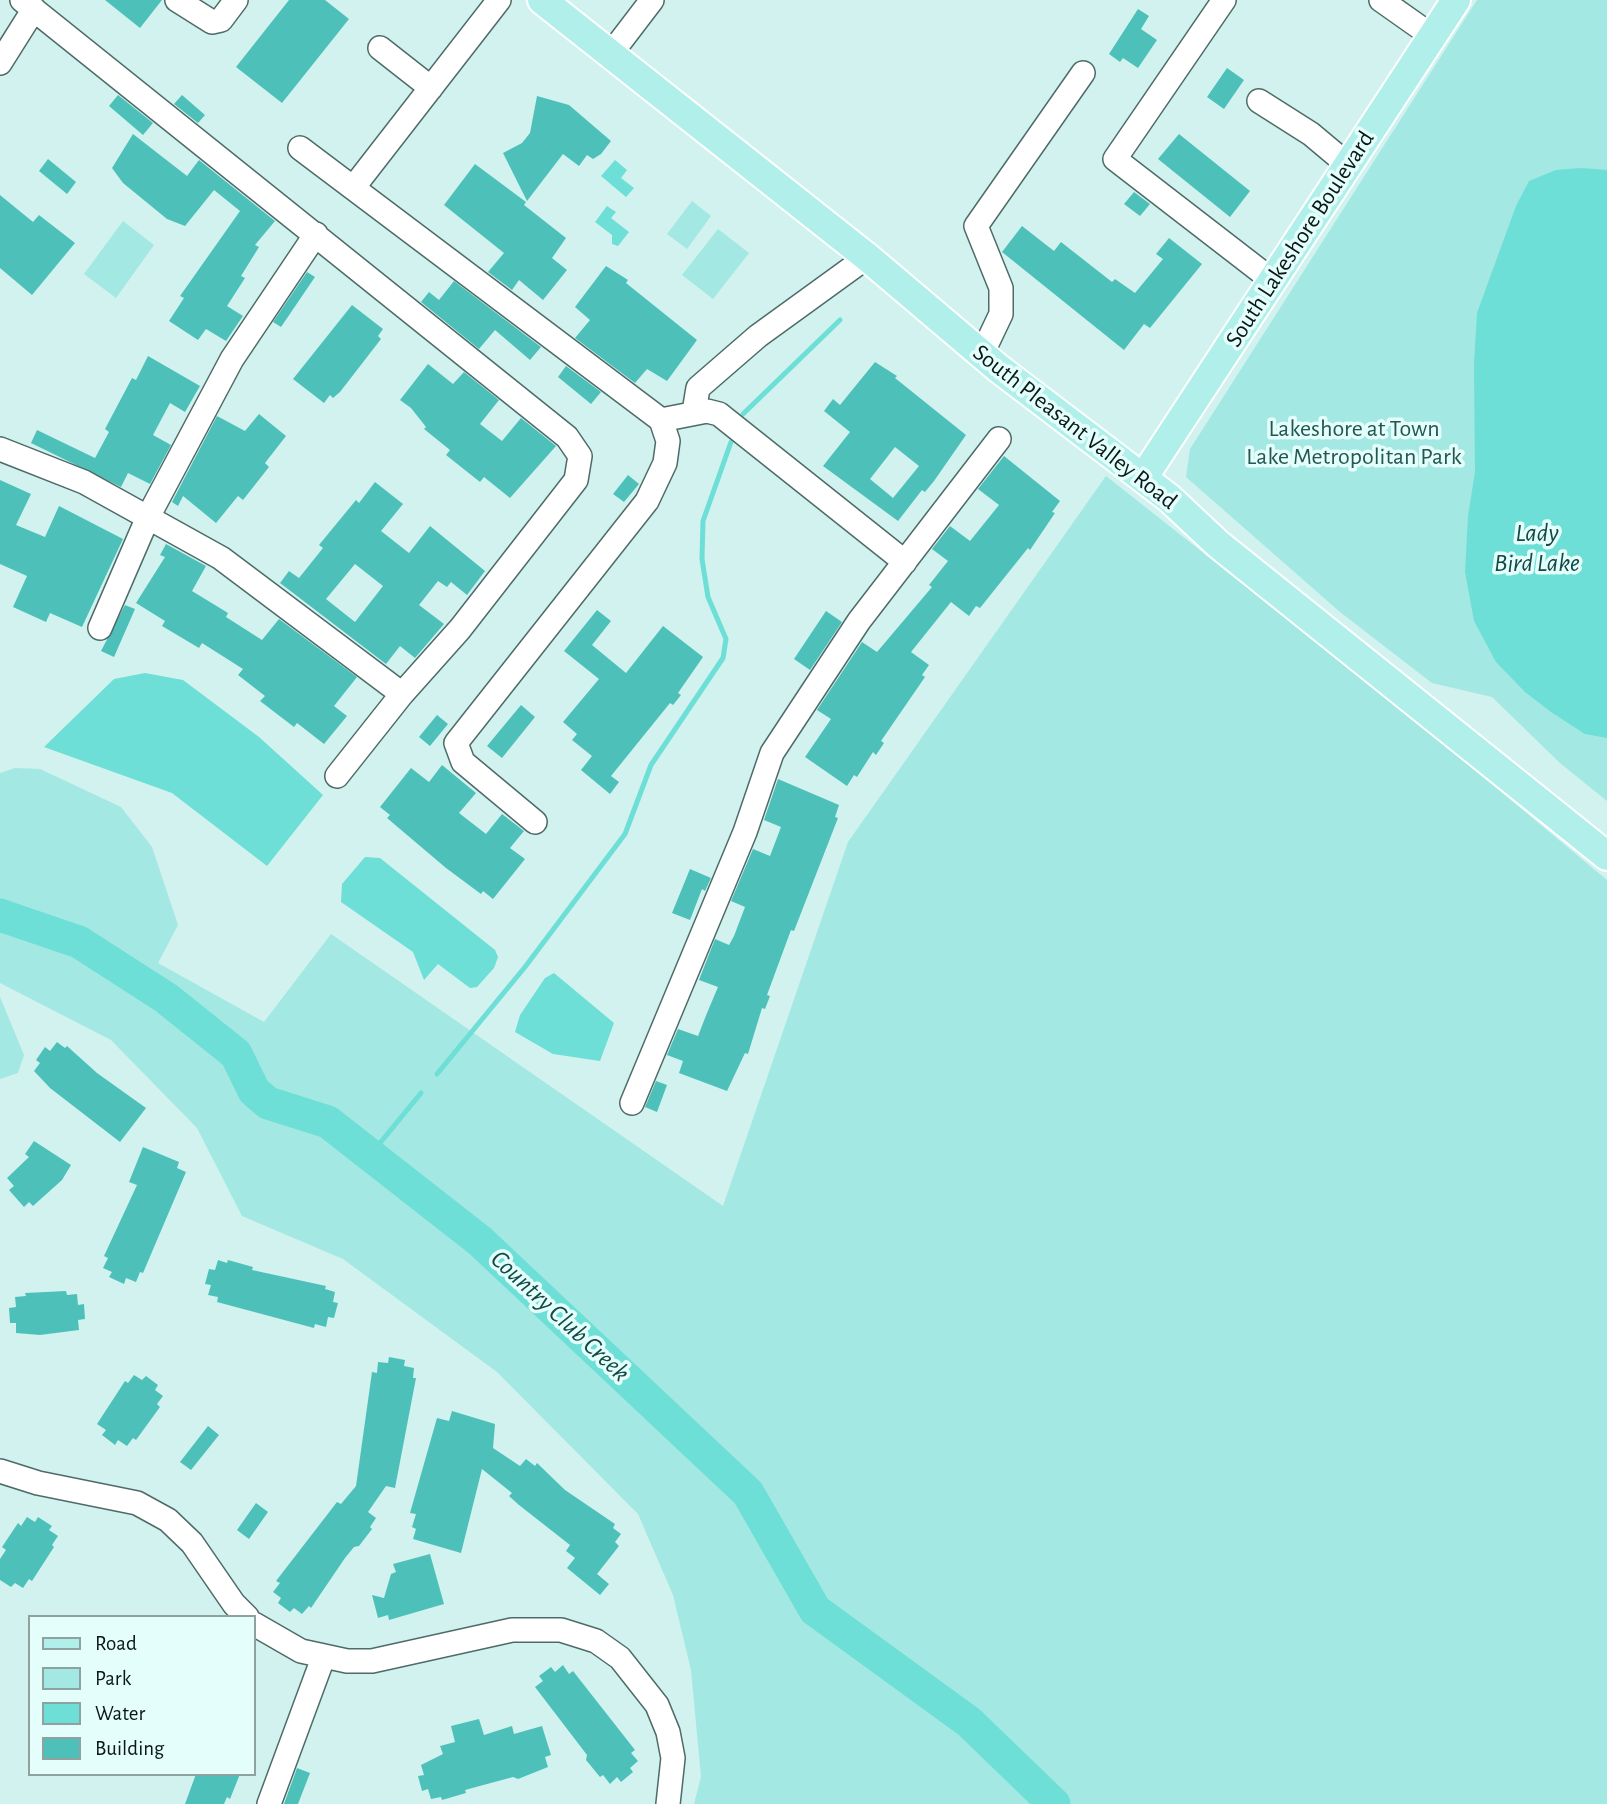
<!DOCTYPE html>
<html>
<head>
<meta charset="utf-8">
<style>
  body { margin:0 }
  #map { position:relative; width:1607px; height:1804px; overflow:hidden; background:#d1f2ef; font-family:"Alegreya Sans",sans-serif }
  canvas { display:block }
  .legend { position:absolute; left:28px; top:1615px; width:228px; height:161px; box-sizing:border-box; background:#e4fefb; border:2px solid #8ea2a0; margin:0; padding:9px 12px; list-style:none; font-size:21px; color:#0c1817 }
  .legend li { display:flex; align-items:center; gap:14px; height:35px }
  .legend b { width:35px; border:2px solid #8ea2a0 }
</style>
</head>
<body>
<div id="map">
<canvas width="1607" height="1804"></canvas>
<ul class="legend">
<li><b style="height:9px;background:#b0efea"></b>Road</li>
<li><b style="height:19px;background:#a3e8e2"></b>Park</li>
<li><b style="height:19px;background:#6ddfd6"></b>Water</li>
<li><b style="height:19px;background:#4dc1b9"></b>Building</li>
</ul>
</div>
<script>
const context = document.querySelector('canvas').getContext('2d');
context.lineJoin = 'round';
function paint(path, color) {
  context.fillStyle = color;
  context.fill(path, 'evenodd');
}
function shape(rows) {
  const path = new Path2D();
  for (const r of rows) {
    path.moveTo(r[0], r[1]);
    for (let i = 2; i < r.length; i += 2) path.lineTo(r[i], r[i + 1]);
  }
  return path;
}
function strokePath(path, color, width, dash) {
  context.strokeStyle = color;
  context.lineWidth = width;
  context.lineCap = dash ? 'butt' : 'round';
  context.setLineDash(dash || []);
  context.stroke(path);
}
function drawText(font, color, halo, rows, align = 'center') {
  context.font = font + ' "Alegreya Sans",sans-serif';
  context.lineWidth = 7;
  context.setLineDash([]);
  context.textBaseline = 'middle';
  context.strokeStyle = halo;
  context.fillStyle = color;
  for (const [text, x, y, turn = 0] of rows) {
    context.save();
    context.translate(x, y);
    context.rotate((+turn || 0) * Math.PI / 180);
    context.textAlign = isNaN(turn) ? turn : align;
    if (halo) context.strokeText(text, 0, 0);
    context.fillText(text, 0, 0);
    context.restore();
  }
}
const green = shape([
  [1477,0,1607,0,1607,801,1560,763,1492,697,1432,683,1340,612,1186,477,1190,449],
  [692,201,711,216,687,249,667,234],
  [123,221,154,245,116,298,84,274],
  [718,229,749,253,713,299,682,275],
  [1106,476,1406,713,1607,880,1607,1804,694,1804,701,1777,691,1670,673,1595,638,1514,497,1372,343,1259,242,1216,197,1128,111,1040,0,983,0,773,15,768,40,769,121,807,152,847,178,925,158,963,264,1022,331,934,723,1206,848,842],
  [0,997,24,1055,18,1073,0,1079]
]);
const water = shape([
  [615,160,627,170,621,178,634,188,626,197,601,176],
  [1581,168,1607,170,1607,738,1585,734,1551,712,1525,692,1496,662,1474,621,1465,572,1468,516,1475,472,1474,364,1477,313,1516,206,1529,181,1556,170],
  [607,206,616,212,611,218,629,232,618,246,612,244,612,235,595,222],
  [145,673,183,680,259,737,323,795,267,866,172,793,44,747,114,679],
  [365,857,380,858,495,950,498,957,494,968,477,987,470,988,438,964,424,980,413,952,341,902,342,884],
  [554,973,614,1023,600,1061,553,1054,515,1032,520,1015,545,978]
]);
const stream = shape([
  [743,414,840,320],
  [437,1074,525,967,625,834,651,765,723,658,726,639,708,597,702,559,703,521,731,442],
  [371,1154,421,1093]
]);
const river = shape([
  [0,915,79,942,166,998,236,1054,254,1091,268,1103,328,1122,480,1241,748,1493,815,1610,969,1722,1054,1804]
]);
const building = shape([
  [105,0,162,0,140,28],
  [289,0,325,0,349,19,282,103,236,67],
  [1138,9,1149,16,1141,29,1157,40,1138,68,1123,58,1120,62,1109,54],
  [1227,68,1244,80,1224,109,1207,97],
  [118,95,153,123,143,135,109,106],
  [182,95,205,115,198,123,174,104],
  [537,96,569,105,611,141,601,154,593,159,587,155,579,166,563,154,527,201,503,153,522,143,530,133],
  [133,134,187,176,199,160,275,221,255,245,259,247,241,276,245,278,227,306,243,316,226,341,206,329,198,340,169,321,184,298,180,296,240,211,214,190,185,226,167,219,123,183,112,168],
  [1179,134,1250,191,1230,217,1158,159],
  [48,159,76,182,67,194,39,171],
  [475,164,526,202,524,205,566,238,552,258,567,270,543,300,519,280,512,290,488,272,504,253,444,205],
  [1134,192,1150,204,1140,216,1124,204],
  [0,195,33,222,39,215,75,243,32,295,0,268],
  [1022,226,1054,251,1061,242,1112,282,1115,279,1135,293,1163,259,1156,254,1169,238,1202,264,1150,328,1144,324,1124,350,1002,252],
  [606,266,628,280,626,283,697,340,667,381,647,369,635,383,575,338,590,320,575,307],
  [307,272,315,277,281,327,273,322],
  [454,281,541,347,530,360,495,330,479,349,421,302,429,292,439,300],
  [352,305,383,329,378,336,381,339,340,392,333,398,330,395,324,403,293,379],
  [148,356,200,386,185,412,170,403,153,435,171,445,150,484,128,473,121,487,31,443,37,430,95,458,109,432,105,429,132,378,136,380],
  [875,362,897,376,895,378,966,435,934,481,925,492,922,490,898,521,823,466,850,432,824,411,833,399,840,405],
  [895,447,919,466,893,498,870,479],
  [428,364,453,384,464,372,499,400,480,424,502,441,521,418,556,446,510,498,484,477,480,482,446,455,450,450,424,429,426,427,411,408,400,400],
  [566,366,601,392,591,404,558,377],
  [259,414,286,436,265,463,269,467,243,500,238,496,216,523,183,496,178,506,172,502,217,416,245,431],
  [1004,456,1060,501,1052,512,1055,513,1030,550,1028,548,980,608,976,606,969,616,951,602,911,652,929,665,922,675,925,677,881,741,884,743,876,755,873,752,857,777,854,775,847,786,805,757,831,719,817,710,862,642,877,652,932,587,929,585,948,561,932,549,950,526,970,541,999,505,978,489],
  [628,475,639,484,624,502,613,494],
  [0,480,31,494,16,525,45,537,59,506,123,539,82,627,50,613,46,622,13,607,27,576,0,564],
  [375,482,403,504,381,531,409,553,430,526,485,571,467,595,451,582,447,587,438,581,419,605,444,624,415,658,400,646,386,664,280,583,289,571,299,578,323,548,319,545,356,500,359,503],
  [355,564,383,586,355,622,326,599],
  [166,544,206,566,192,591,228,613,226,617,262,640,279,619,357,677,334,706,347,716,324,744,297,723,294,727,260,701,265,696,238,675,243,669,202,643,199,648,162,626,165,621,136,603,165,557,160,555],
  [125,605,135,609,114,657,101,651],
  [597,610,611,621,592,645,626,673,663,626,703,657,678,693,681,695,673,705,670,703,611,776,619,782,610,794,581,770,592,756,572,740,577,734,563,722,599,679,564,651],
  [826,611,842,622,810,670,794,659],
  [521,705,535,717,502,758,487,746],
  [437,715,448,724,430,746,419,737],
  [442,765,476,793,459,813,486,834,502,814,524,831,510,848,525,859,493,899,483,891,481,894,446,868,387,818,390,815,380,807,411,768,429,782],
  [778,779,839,805,835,817,838,818,794,931,791,930,767,995,770,996,765,1009,762,1008,748,1054,745,1053,727,1091,679,1073,683,1061,667,1055,678,1029,698,1036,707,1013,718,987,699,980,715,939,729,945,734,936,745,907,731,901,753,849,770,856,781,827,764,820],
  [690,869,711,878,705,891,702,889,690,920,672,913],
  [57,1042,65,1048,67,1046,97,1073,146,1108,120,1142,50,1088,34,1071,40,1063,36,1060,45,1047,50,1051],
  [656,1081,667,1085,657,1112,645,1107],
  [34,1141,71,1165,62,1180,33,1206,29,1202,24,1207,9,1190,14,1186,7,1178,29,1157,25,1154],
  [143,1147,179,1162,177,1168,186,1172,143,1273,140,1272,136,1282,126,1278,124,1284,109,1277,112,1272,103,1268,108,1258,104,1256,137,1185,129,1182],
  [218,1260,227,1263,228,1260,253,1267,252,1270,326,1286,325,1289,335,1292,333,1302,338,1303,334,1318,328,1317,326,1327,315,1324,314,1328,217,1302,218,1297,208,1295,211,1285,205,1284,209,1269,215,1270],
  [66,1291,67,1295,77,1294,78,1305,84,1304,85,1319,78,1320,79,1330,40,1335,16,1333,16,1323,10,1323,9,1308,16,1307,15,1297,26,1296,25,1293],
  [389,1357,405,1360,404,1366,414,1368,413,1378,416,1378,395,1488,386,1486,368,1512,376,1518,370,1527,372,1529,359,1546,354,1547,345,1558,311,1608,309,1606,302,1614,294,1608,290,1612,278,1603,281,1598,273,1592,280,1583,276,1581,337,1502,341,1504,356,1486,372,1372,377,1373,378,1362,388,1363],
  [134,1375,142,1380,146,1376,158,1385,155,1390,163,1396,157,1404,160,1407,136,1440,133,1438,127,1446,118,1440,115,1445,102,1435,106,1430,97,1424,125,1381,128,1383],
  [452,1411,495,1424,493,1448,520,1466,526,1459,535,1466,537,1463,565,1490,615,1524,613,1528,621,1534,615,1542,619,1546,597,1574,609,1584,600,1595,567,1568,575,1558,566,1551,570,1545,519,1505,509,1496,512,1493,482,1469,461,1553,413,1539,416,1529,412,1527,416,1514,410,1513,437,1418,449,1421],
  [208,1426,219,1435,191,1470,180,1462],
  [256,1503,268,1512,249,1539,237,1530],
  [27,1517,35,1522,38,1517,52,1526,49,1530,58,1536,52,1545,54,1547,32,1581,29,1579,23,1588,15,1583,11,1587,0,1580,0,1559,6,1550,2,1547,18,1523,21,1526],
  [430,1554,444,1604,389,1620,388,1615,378,1618,372,1595,384,1598,391,1574,396,1572,393,1564],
  [563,1665,569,1674,573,1671,635,1750,631,1753,638,1761,630,1768,633,1772,621,1782,617,1777,610,1784,603,1775,600,1777,586,1760,587,1755,535,1687,543,1681,539,1676,551,1667,555,1672],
  [479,1719,484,1735,512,1726,514,1734,542,1726,551,1755,545,1757,548,1767,518,1779,513,1777,465,1790,466,1793,442,1800,441,1797,431,1799,428,1789,422,1791,418,1776,424,1775,421,1765,443,1754,440,1746,455,1742,451,1726],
  [297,1768,310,1773,298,1804,284,1804],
  [196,1774,240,1774,230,1799,227,1797,224,1804,185,1804]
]);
const minor = shape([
  [22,0,567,437,580,456,576,480,460,629,402,694,337,776],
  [177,0,212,22,221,20,236,0],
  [1224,0,1115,159,1273,281],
  [1381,0,1432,36],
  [380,48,431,88],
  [610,55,652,0],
  [0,63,34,9],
  [1259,101,1311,134,1348,165],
  [300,148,661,420,668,441,665,463,647,501,456,743,463,762,535,822],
  [353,188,499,0],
  [982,354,1001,314,1001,288,976,226,1083,73],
  [694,412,698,388,758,336,867,257],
  [661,420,707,411,719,414,905,562],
  [0,449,84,482,221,558,402,694],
  [100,628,148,517,232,359,316,234],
  [632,1103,745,832,772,753,859,621,999,439],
  [0,1471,38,1483,137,1503,168,1520,192,1543,234,1604,247,1617],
  [254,1624,301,1651,347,1661,372,1661,512,1630,561,1630,596,1641,620,1658,657,1705,668,1732,673,1758,668,1804],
  [269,1804,323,1658]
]);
const major = shape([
  [542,0,867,257,998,368,1169,498,1218,544,1607,856],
  [1143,478,1456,0]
]);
const streetNames = [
  ["South Lakeshore Boulevard",1300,239,-57],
  ["South Pleasant Valley Road",1075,427,38]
];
const parkNames = [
  ["Lakeshore at Town",1354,429],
  ["Lake Metropolitan Park",1354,457]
];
const waterNames = [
  ["Lady",1537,533],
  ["Bird Lake",1537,563],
  ["Country Club Creek",560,1316,43]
];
paint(green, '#a3e8e2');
paint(water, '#6ddfd6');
strokePath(stream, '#6ddfd6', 5);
strokePath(river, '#6ddfd6', 33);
paint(building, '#4dc1b9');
strokePath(minor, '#4e6b68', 26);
strokePath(major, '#fff', 32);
strokePath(minor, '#fff', 23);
strokePath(major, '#b0efea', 28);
drawText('24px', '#0c1817', '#e4fefb', streetNames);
drawText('24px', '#245652', '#e4fefb', parkNames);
drawText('italic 26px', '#144845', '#e4fefb', waterNames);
</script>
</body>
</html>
